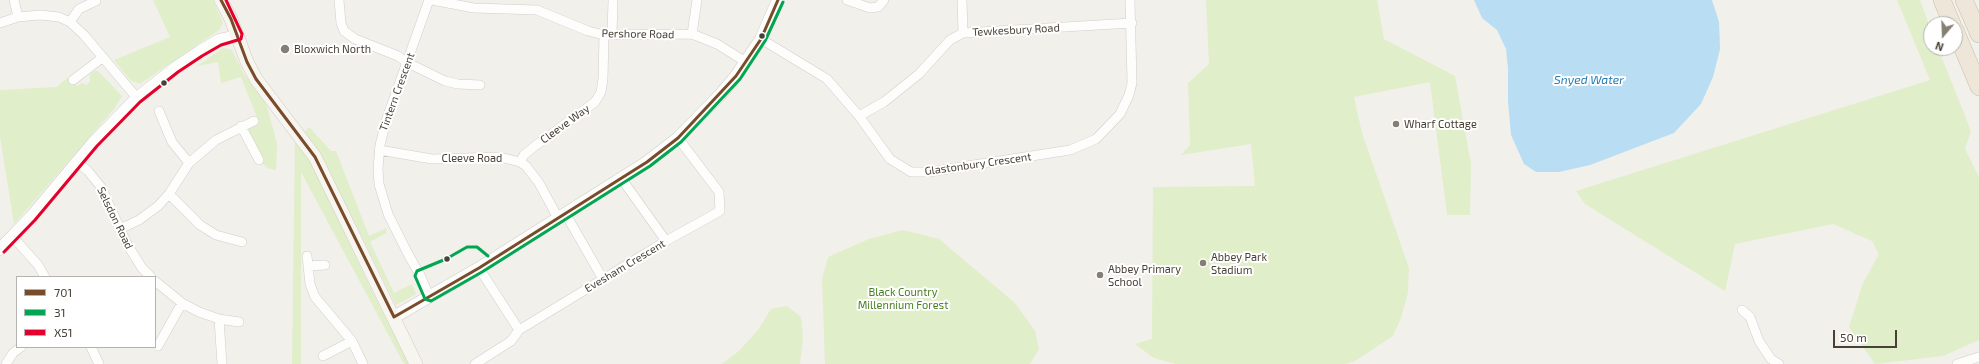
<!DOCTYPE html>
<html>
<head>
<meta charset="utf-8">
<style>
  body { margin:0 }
  #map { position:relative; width:1979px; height:364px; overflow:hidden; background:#f2f0eb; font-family:"Exo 2",sans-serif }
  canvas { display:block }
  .legend { position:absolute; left:16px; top:276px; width:140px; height:72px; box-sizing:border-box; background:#fff; border:1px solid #b6b3af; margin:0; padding:5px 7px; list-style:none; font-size:12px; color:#494136 }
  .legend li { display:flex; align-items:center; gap:8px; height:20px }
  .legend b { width:20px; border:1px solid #b6b3af }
  .north { position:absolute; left:1923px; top:16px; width:40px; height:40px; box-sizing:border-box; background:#fff; border:1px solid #b6b3af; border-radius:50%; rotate:199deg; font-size:11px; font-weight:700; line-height:16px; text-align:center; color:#494136 }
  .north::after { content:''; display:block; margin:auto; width:14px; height:18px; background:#847e75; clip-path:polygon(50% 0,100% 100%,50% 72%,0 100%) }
  .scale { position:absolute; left:1833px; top:330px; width:64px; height:18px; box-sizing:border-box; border:2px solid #494136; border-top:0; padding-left:5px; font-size:12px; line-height:14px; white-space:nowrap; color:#494136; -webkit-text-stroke:3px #fff; paint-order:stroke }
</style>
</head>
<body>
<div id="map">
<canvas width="1979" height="364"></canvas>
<ul class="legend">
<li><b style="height:5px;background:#7a4b2a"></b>701</li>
<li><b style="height:5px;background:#00a651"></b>31</li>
<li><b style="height:5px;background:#e4002b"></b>X51</li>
</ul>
<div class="north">N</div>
<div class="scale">50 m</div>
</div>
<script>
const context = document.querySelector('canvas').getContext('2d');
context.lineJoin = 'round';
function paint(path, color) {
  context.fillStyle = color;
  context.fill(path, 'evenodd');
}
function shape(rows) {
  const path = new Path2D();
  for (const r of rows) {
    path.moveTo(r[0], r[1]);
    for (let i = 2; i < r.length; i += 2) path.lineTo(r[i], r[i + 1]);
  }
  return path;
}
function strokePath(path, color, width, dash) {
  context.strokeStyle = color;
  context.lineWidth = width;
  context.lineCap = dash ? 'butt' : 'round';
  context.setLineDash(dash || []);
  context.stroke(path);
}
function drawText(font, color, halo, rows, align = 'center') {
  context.font = font + ' "Exo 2",sans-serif';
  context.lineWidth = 4;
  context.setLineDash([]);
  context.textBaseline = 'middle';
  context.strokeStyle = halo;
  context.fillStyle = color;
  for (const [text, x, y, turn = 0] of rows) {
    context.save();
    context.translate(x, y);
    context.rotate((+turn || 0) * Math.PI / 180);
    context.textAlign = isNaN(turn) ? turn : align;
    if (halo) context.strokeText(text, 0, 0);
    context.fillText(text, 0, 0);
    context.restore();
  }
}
const green = shape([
  [153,0,213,0,223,23,219,30,140,84,130,80,114,60,170,37],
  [1206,0,1377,0,1384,39,1455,76,1471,164,1470,215,1447,215,1430,82,1354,97,1362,133,1409,268,1408,293,1401,318,1393,336,1355,361,1346,364,1176,364,1154,358,1135,344,1152,339,1153,187,1255,186,1251,144,1181,155,1190,145,1188,83,1209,64],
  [1897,0,1920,0,1931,30,1931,48,1938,48,1971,131,1965,149,1979,177,1979,340,1943,356,1875,364,1849,327,1863,283,1879,254,1872,241,1833,224,1735,244,1725,291,1585,204,1576,191,1930,80],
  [223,48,232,50,244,74,266,103,277,144,276,170,269,169,259,160,241,126,258,120,241,77,221,83,218,62,197,66],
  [94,71,98,71,122,96,114,109,14,224,0,137,0,90,57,87,67,78,77,86,82,83,87,85,90,81,90,74],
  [309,127,331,151,336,151,369,236,387,228,386,233,370,242,394,293,412,284,416,294,396,305,321,155,304,132],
  [295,136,305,150,372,291,409,364,404,364,301,172,301,364,292,364],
  [903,230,939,239,1015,303,1035,331,1039,349,1030,364,825,364,822,279,828,257,869,239],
  [787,306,801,317,803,338,800,364,722,364,739,351,758,330,771,309]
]);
const water = shape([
  [1474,0,1712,0,1719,22,1720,49,1713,77,1701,104,1674,133,1590,165,1559,172,1536,172,1524,164,1511,135,1508,101,1508,69,1506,49,1497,30,1482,18]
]);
const minor = shape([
  [14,0,18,17],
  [339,0,341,23,344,31,355,39,398,56,408,63,445,81,458,84,480,85],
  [432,0,474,8,537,10,588,31,604,35,692,34,717,44,746,62],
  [847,0,870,8,878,7,884,0],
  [962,0,963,33],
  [70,22,79,9,96,1],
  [0,23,18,17,40,15,59,17,70,22,84,35,137,98],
  [692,34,697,0],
  [612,35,613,0],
  [761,39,827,79,859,116,890,159,911,172,929,172,1070,150,1096,139,1120,114,1129,95,1132,83,1130,0],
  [73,80,102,58],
  [159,111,172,142,189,163],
  [859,116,884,102,919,74,950,40,963,33,1132,23],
  [241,126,259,160],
  [379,150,432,159,500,157,520,162,526,166,539,183,558,218],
  [77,162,88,171,101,187,127,244,142,268,151,277],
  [520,162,524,155,535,146,595,102,601,92,603,79,604,35],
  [621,178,666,241],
  [169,194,200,225,216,235,242,242],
  [565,213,603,279],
  [120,229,139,220,158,206,169,194,189,163,216,140,254,121],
  [13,237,38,265,45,277],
  [307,256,310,284,315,297,352,341,363,364],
  [308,266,325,265],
  [479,268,519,330,666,241,720,211,719,192,678,138],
  [155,281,182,303,199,312,219,319,239,322],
  [429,296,420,275,408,254,388,214,379,184,378,169,380,145,386,121,429,0],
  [1742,310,1750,317,1759,341,1771,359,1779,364],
  [219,319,222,364],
  [158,346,182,303],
  [91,347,99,364],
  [323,356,352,341],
  [6,364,13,353,21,347],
  [475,364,511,341,519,330],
  [1957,364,1979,357]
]);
const tertiary = shape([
  [0,249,31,217,93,143,137,98,175,68,199,52,219,40,237,36],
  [394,317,479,268,647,162,678,138,720,95,736,76,761,39,778,0]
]);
const secondary = shape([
  [221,0,231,19,247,62,256,79,315,157,416,364]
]);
const motorway = shape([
  [1942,0,1952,24],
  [1964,0,1979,34],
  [1955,30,1979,87]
]);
const bus1 = shape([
  [221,0,231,19,247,62,256,79,315,157,394,317],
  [394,317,479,268,647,162,678,138,736,76,761,39,778,0]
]);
const bus2 = shape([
  [488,256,477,247,467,247,446,259,417,271,415,276,425,299,431,301,482,272,650,166,681,142,740,79,765,41,783,2]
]);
const bus3 = shape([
  [4,252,35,220,97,146,140,102,178,72,202,56,221,45,241,39,242,34,226,0]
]);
const markers = [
  [762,36,3.5,"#494136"],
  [285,49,5,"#847e75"],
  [164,83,3.5,"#494136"],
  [1396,124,4,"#847e75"],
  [447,259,3.5,"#494136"],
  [1203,263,4,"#847e75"],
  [1100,275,4,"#847e75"]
];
const streetNames = [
  ["Tewkesbury Road",1016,30,-3],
  ["Pershore Road",638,34,1],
  ["Tintern Crescent",397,92,-70],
  ["Cleeve Way",565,124,-36],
  ["Cleeve Road",472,158],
  ["Glastonbury Crescent",978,164,-8],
  ["Selsdon Road",115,218,64],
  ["Evesham Crescent",625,266,-31]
];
const poiNames = [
  ["Bloxwich North",294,49],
  ["Wharf Cottage",1404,124],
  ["Abbey Park",1211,257],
  ["Stadium",1211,270],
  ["Abbey Primary",1108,269],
  ["School",1108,282]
];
const parkNames = [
  ["Black Country",903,292],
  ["Millennium Forest",903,305]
];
const waterNames = [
  ["Snyed Water",1589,80]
];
paint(green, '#e0eec9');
paint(water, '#b9ddf3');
strokePath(minor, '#d0cec9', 10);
strokePath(tertiary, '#d0cec9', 13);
strokePath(secondary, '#d2cdc1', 14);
strokePath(motorway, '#ccbda4', 18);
strokePath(minor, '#fdfdfc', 9);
strokePath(tertiary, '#fdfdfc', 12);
strokePath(secondary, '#f7f5ef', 13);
strokePath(motorway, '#ede6d9', 17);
strokePath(bus1, '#7a4b2a', 3);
strokePath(bus2, '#00a651', 3);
strokePath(bus3, '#e4002b', 3);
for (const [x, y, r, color] of markers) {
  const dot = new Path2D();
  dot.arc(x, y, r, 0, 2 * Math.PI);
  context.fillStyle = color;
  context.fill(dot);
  strokePath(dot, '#fff', 1.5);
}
drawText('11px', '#494136', '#fff', streetNames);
drawText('11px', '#494136', '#fff', poiNames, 'left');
drawText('11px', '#488123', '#fff', parkNames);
drawText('italic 12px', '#247bb6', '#fff', waterNames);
</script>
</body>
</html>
